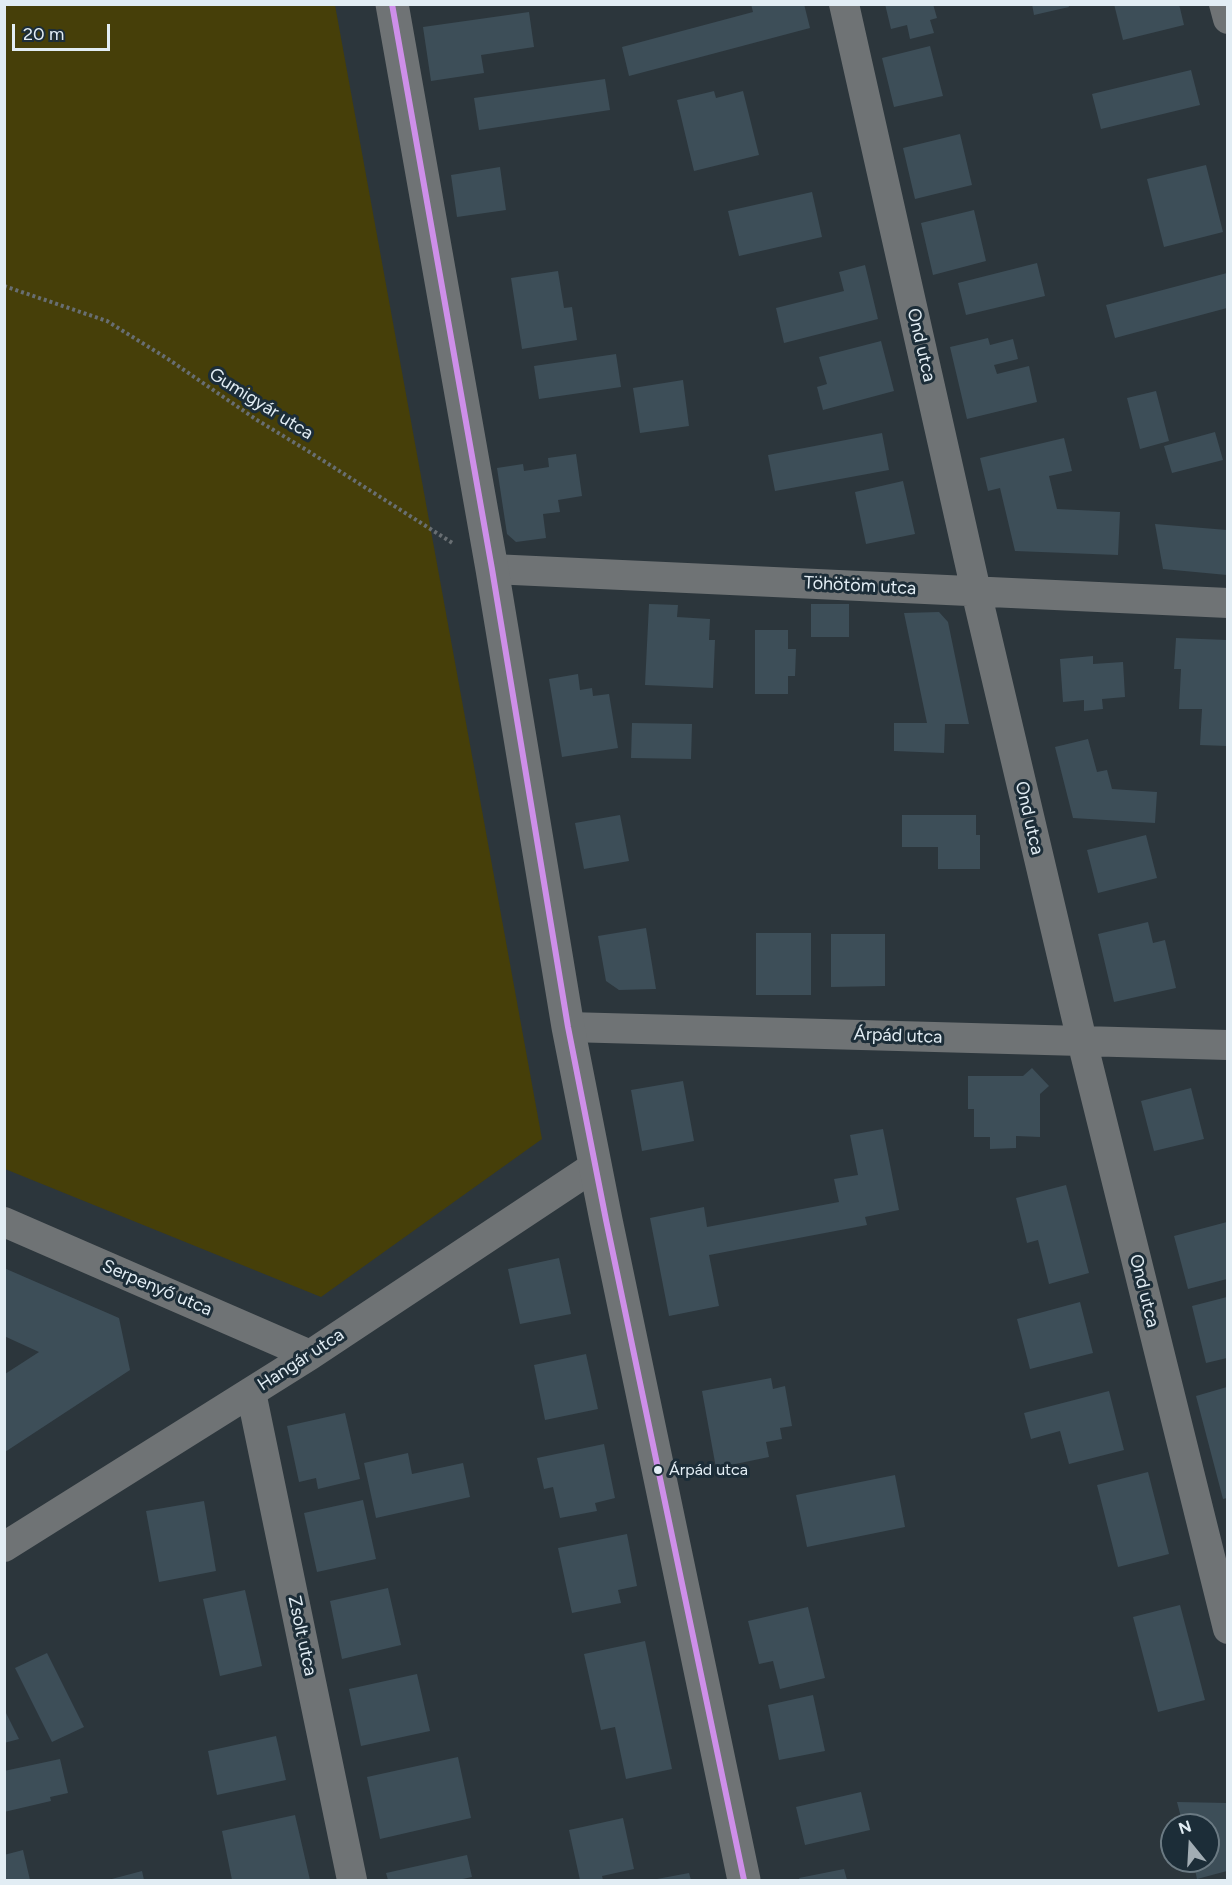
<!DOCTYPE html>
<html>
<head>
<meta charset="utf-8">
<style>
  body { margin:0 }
  #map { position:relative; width:1232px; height:1885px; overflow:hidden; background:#2c363c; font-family:Figtree,sans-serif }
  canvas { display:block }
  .frame { position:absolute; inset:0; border:6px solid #e2edf4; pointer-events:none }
  .north { position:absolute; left:1160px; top:1813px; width:60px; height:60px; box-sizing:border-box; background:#1c2d38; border:2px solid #6b7a83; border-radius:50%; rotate:342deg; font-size:16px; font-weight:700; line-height:24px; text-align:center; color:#e2edf4 }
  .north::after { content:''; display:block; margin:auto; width:21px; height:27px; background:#a2adb4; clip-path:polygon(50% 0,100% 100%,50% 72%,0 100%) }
  .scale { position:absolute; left:12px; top:24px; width:98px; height:27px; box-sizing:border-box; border:3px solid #e2edf4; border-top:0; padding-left:8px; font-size:18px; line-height:21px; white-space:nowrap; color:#e2edf4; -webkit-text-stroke:4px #1c2d38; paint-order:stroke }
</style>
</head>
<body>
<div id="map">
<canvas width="1232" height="1885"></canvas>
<div class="frame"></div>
<div class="north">N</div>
<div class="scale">20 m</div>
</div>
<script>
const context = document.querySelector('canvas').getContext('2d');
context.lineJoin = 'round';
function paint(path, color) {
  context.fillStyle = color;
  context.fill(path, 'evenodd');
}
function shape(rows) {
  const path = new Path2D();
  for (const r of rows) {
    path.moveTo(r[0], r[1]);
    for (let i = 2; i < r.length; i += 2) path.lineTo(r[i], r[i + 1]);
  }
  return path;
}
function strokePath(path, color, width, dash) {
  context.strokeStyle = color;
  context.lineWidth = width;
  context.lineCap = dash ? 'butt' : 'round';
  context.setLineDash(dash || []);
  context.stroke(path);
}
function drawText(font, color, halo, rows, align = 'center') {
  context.font = font + ' Figtree,sans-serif';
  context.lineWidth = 6;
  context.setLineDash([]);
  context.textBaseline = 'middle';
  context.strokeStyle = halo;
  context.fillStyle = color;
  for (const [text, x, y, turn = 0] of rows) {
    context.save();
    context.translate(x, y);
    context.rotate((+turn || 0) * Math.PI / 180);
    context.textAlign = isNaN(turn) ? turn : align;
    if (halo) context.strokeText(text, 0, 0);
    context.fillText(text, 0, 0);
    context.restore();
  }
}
const green = shape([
  [4,5,335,5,542,1139,321,1297,5,1169]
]);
const building = shape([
  [751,4,804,4,810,28,629,76,622,47,753,12],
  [885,4,933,4,937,18,930,20,934,33,910,39,907,25,891,29],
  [1032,4,1068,4,1069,7,1034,15],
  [1114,4,1179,4,1184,25,1123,40],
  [529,12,534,47,481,55,484,73,431,81,423,27],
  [930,46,943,96,894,107,882,58],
  [1191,70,1200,105,1101,129,1092,94],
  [605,79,610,110,479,130,474,98],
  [714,91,716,98,743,91,759,155,694,171,677,100],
  [960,134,972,185,915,199,903,148],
  [1206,165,1223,232,1164,247,1147,179],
  [500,167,506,210,457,217,451,175],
  [812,192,822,237,739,256,728,211],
  [974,210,986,261,933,275,921,223],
  [1037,263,1045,296,966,315,958,283],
  [865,265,878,319,784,343,776,308,844,291,839,272],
  [558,271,564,308,572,307,577,340,522,349,511,278],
  [1227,273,1227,308,1115,338,1106,305],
  [988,338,990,345,1013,339,1018,359,994,365,997,374,1029,366,1037,402,967,419,950,347],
  [881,341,894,391,823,410,817,387,827,384,819,357],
  [616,354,621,387,539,399,534,366],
  [683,380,689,426,640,433,633,388],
  [1156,391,1169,441,1140,449,1127,398],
  [1215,432,1223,460,1172,473,1164,446],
  [882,433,889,470,775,491,768,455],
  [1064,438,1072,471,1049,476,1057,509,1120,512,1118,555,1015,551,1000,488,988,491,980,458],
  [576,454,582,496,558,500,560,512,543,514,546,538,516,542,507,534,497,468,523,464,524,471,549,467,548,458],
  [903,481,915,534,866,544,855,492],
  [1155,524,1227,530,1227,575,1163,569],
  [649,604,678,605,677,617,710,619,709,640,715,640,713,688,645,685],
  [811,604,849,604,849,637,811,637],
  [939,612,948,622,969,724,945,724,944,753,894,751,894,723,927,723,904,613],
  [755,630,788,630,788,649,796,649,795,676,788,676,788,694,755,694],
  [1176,638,1227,640,1227,746,1200,745,1202,709,1179,709,1181,669,1174,669],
  [1093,656,1093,664,1123,662,1125,697,1102,699,1103,709,1084,711,1084,700,1063,702,1060,659],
  [578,674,580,690,592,688,593,696,609,694,618,748,562,757,549,679],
  [632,723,692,724,691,759,631,758],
  [1088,739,1097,772,1107,770,1112,789,1157,792,1155,823,1073,818,1055,747],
  [620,815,629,861,584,869,575,823],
  [902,815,976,815,976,835,980,835,980,869,938,869,938,847,902,847],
  [1146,835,1157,878,1098,893,1087,850],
  [1148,922,1153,943,1165,940,1176,988,1114,1002,1098,934],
  [646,928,656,989,619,990,606,981,598,936],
  [756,933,811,933,811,995,756,995],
  [831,934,885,934,885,986,831,987],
  [1032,1068,1049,1086,1040,1094,1040,1137,1016,1136,1016,1148,990,1149,990,1137,974,1137,974,1109,968,1109,968,1076,1023,1076],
  [683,1081,694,1141,642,1151,631,1090],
  [1191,1088,1204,1139,1154,1151,1141,1101],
  [883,1129,899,1210,865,1217,867,1225,709,1255,719,1306,669,1316,650,1218,704,1207,707,1227,839,1202,834,1179,858,1175,850,1135],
  [1066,1185,1089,1273,1049,1284,1038,1240,1027,1243,1016,1198],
  [1227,1222,1227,1279,1188,1289,1174,1236],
  [559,1258,571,1314,520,1324,508,1269],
  [4,1268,119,1318,130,1370,5,1452,5,1374,39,1352,4,1336],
  [1227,1297,1227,1358,1206,1363,1192,1306],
  [1080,1302,1093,1353,1030,1369,1017,1319],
  [586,1354,598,1409,545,1420,534,1365],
  [771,1378,773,1389,785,1386,792,1426,780,1428,782,1439,766,1442,769,1457,716,1468,702,1391],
  [1227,1387,1227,1498,1223,1499,1196,1396],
  [1109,1391,1124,1450,1069,1464,1060,1431,1031,1439,1024,1413],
  [345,1413,360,1479,318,1489,316,1478,299,1482,287,1426],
  [604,1444,615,1498,595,1503,597,1511,560,1518,553,1487,544,1489,537,1458],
  [408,1453,412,1474,463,1463,470,1497,376,1518,364,1463],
  [1148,1472,1169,1554,1118,1567,1097,1485],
  [895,1475,905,1527,807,1547,796,1495],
  [363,1500,376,1559,317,1572,304,1513],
  [204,1501,216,1571,159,1582,146,1511],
  [627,1534,637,1586,618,1590,621,1603,572,1613,558,1548],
  [388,1588,401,1645,342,1659,330,1601],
  [245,1590,262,1666,220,1676,203,1599],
  [1180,1605,1205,1700,1158,1712,1133,1617],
  [808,1607,825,1678,780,1689,773,1661,759,1664,748,1621],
  [645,1641,672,1769,626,1779,615,1727,601,1730,584,1654],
  [47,1653,84,1727,52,1742,15,1668],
  [417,1674,430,1731,361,1746,349,1689],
  [813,1695,825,1751,779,1760,768,1705],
  [4,1709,19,1739,4,1743],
  [276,1736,286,1780,217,1795,208,1751],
  [458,1757,471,1818,380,1839,367,1777],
  [60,1759,68,1793,50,1797,51,1801,4,1812,4,1771],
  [861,1792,870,1830,805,1845,796,1807],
  [1177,1802,1227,1803,1227,1871,1197,1879,1193,1861,1208,1861,1208,1825,1183,1825],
  [295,1815,310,1880,232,1880,222,1831],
  [623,1818,634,1869,602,1876,603,1880,580,1880,569,1830],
  [23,1850,30,1880,4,1880,4,1855],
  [467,1855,472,1877,458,1880,388,1880,386,1873],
  [844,1869,847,1880,800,1880,799,1878],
  [142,1871,144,1880,108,1880],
  [689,1873,691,1880,657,1880,657,1879]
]);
const path = shape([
  [4,286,107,321,168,359,257,420,308,451,454,544]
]);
const minor = shape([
  [844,4,976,591,1082,1041,1228,1629],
  [1224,4,1228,19],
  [492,569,1228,603],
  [568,1027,1228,1045],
  [4,1222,310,1355],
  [251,1392,352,1880],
  [4,1547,310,1355,595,1166]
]);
const tertiary = shape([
  [392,4,492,569,568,1027,606,1220,744,1880]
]);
const bus1 = shape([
  [392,4,492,569,568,1027,606,1220,744,1880]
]);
const markers = [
  [658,1470,5,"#e2edf4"]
];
const busNames = [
  ["Árpád utca",669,1470]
];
const streetNames = [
  ["Ond utca",921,345,77],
  ["Gumigyár utca",261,404,32],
  ["Töhötöm utca",860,586,3],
  ["Ond utca",1029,818,77],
  ["Árpád utca",898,1036,2],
  ["Serpenyő utca",157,1288,23],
  ["Ond utca",1144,1291,76],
  ["Hangár utca",301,1360,-33],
  ["Zsolt utca",302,1636,78]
];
paint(green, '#463f09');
paint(building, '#3d4e58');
strokePath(path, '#686e72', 4, [3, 3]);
strokePath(minor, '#6f7375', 30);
strokePath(tertiary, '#6f7375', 33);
strokePath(bus1, '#ce8fe9', 6);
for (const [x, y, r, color] of markers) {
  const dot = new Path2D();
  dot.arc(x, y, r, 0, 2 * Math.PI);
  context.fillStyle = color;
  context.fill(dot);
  strokePath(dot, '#1c2d38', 2);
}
drawText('16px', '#e2edf4', '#1c2d38', busNames, 'left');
drawText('18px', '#e2edf4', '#1c2d38', streetNames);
</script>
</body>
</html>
